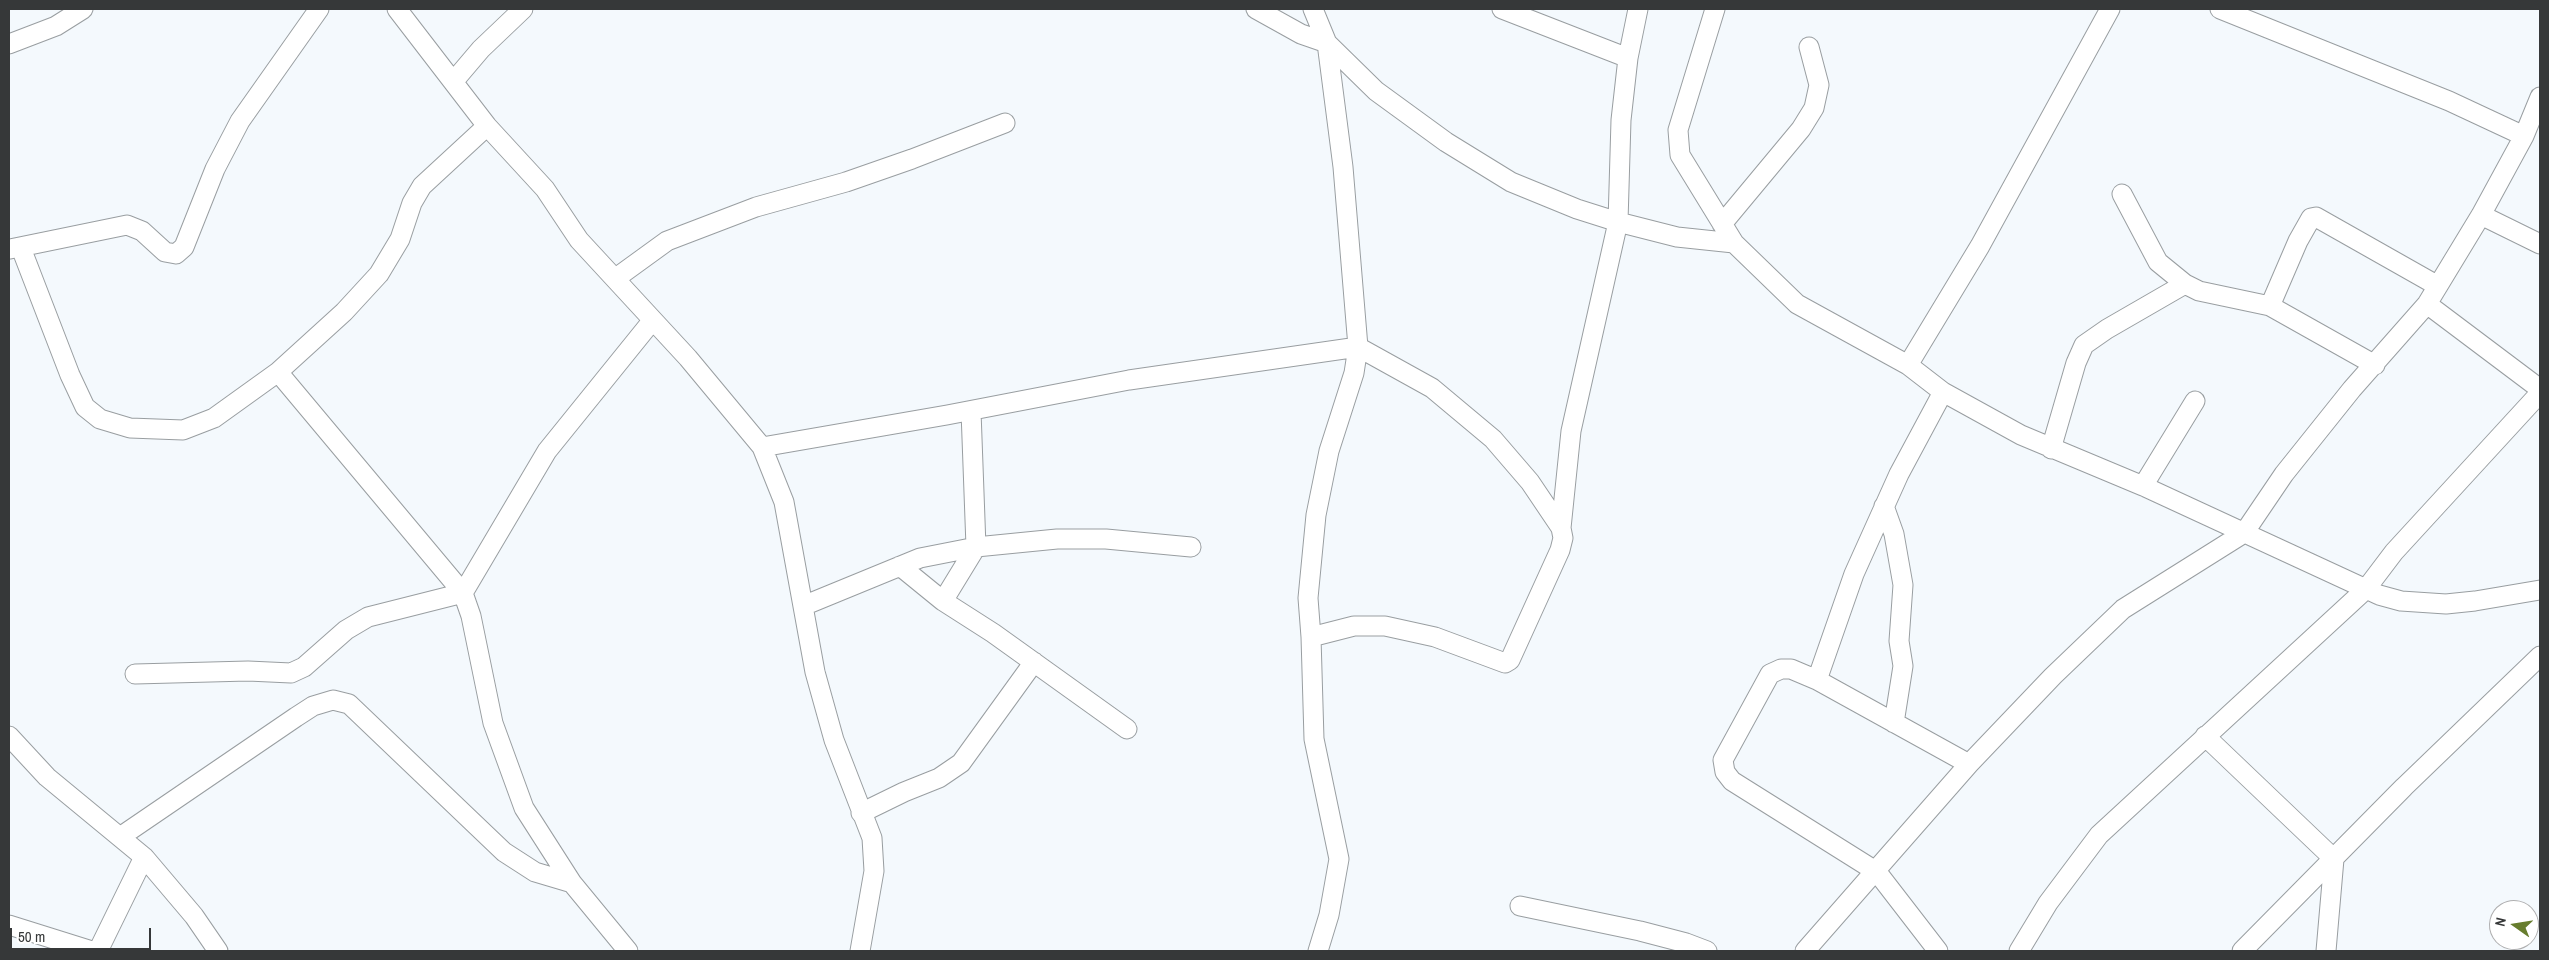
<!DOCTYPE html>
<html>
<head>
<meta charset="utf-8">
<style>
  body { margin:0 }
  #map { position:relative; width:2549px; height:960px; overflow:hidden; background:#f4f9fd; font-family:"Archivo Narrow",sans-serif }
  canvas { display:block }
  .frame { position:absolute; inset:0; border:10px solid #363839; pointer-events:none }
  .north { position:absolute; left:2489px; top:900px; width:50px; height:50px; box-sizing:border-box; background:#fff; border:1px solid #afafb0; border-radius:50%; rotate:283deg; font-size:14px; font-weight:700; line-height:20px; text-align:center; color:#363839 }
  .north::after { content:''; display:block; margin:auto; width:18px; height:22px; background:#677d2e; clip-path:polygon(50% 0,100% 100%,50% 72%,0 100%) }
  .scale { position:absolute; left:10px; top:928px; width:141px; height:22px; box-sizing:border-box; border:2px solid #363839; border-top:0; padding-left:6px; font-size:15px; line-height:18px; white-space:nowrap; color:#363839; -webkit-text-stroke:4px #fff; paint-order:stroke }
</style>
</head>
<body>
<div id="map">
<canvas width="2549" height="960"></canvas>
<div class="frame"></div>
<div class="north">N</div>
<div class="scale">50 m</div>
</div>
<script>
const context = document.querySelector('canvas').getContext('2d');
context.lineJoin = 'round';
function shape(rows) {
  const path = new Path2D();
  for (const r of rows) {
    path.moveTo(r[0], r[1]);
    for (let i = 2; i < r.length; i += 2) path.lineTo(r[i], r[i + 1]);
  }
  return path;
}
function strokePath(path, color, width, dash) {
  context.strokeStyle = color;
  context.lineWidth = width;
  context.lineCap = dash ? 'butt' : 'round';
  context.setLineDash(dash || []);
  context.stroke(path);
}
const minor = shape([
  [397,9,487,126,545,189,579,240,688,358,762,447,784,502,815,672,834,740,872,838,874,871,860,951],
  [1256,9,1301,34,1327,43,1376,91,1446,142,1511,182,1577,209,1618,222,1677,237,1734,243,1797,304,1908,365,1943,392,2021,435,2143,486,2379,595,2401,601,2446,604,2475,601,2540,590],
  [1313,9,1327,43,1343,167,1358,347,1354,373,1329,451,1316,515,1308,598,1311,637,1314,739,1339,859,1329,915,1318,951],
  [1502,9,1628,58],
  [1715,9,1678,130,1680,155,1734,243],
  [2220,9,2449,101,2524,136],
  [9,44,56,26,83,9],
  [453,82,481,49,523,9],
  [2122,194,2158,262,2185,284,2199,291,2270,306,2375,365],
  [2481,215,2540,244],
  [1722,224,1801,129,1814,108,1819,85,1809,47],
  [21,248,70,375,85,407,100,419,130,428,183,430,214,418,278,372,344,312,379,274,400,239,412,203,422,186,487,126],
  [10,249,127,225,142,231,165,252,176,254,184,247,215,169,240,121,319,9],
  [616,278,667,241,756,207,846,182,912,159,1005,123],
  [2427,304,2540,389],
  [2270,306,2298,241,2311,218,2316,217,2438,286],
  [1908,365,1980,246,2110,9],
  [278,372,463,593,471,616,493,723,524,808,572,883,628,951],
  [762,447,947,415,1129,380,1358,347,1432,388,1493,439,1530,482,1561,528,1563,538,1560,550,1510,660,1505,663,1435,637,1385,626,1354,626,1311,637],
  [2051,449,2076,363,2084,345,2107,329,2185,284],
  [2143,486,2195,401],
  [1884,506,1894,534,1903,585,1899,641,1903,666,1894,723],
  [1561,528,1571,431,1618,222,1621,120,1628,58,1638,9],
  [900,566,943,601,993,633,1127,729],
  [943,601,976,547,971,411],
  [803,606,920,558,976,547,1057,539,1106,539,1191,547],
  [135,674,248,671,291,673,304,667,346,630,368,617,463,593,547,451,652,321],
  [1817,680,1854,574,1899,474,1943,392],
  [9,736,47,777,144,857,194,916,218,951],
  [2205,736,2334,859,2326,951],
  [861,813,904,792,939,778,961,763,1034,662],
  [120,837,296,717,313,706,333,700,349,704,504,852,535,872,572,883],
  [1520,906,1640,931,1686,943,1707,951],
  [9,925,92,951],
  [98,951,144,857],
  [1805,951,1969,764,2053,676,2123,609,2244,533,2284,474,2352,389,2427,304,2481,215,2524,136,2540,97],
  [1938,951,1877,872,1732,781,1725,772,1723,760,1770,674,1781,669,1791,669,1817,680,1969,764],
  [2019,951,2048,903,2099,835,2366,589,2394,552,2540,393],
  [2242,951,2404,787,2540,656]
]);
strokePath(minor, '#999ea1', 21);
strokePath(minor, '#fff', 19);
</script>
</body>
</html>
